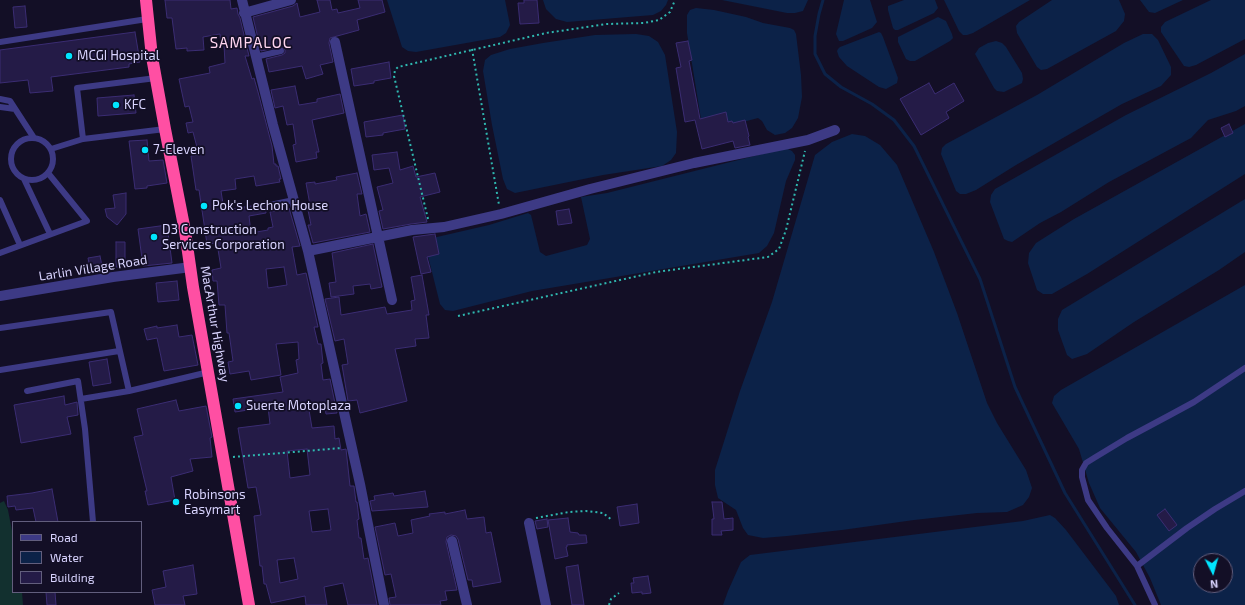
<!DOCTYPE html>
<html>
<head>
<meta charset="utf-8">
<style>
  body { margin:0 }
  #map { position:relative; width:1245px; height:605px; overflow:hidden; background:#130f26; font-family:"Exo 2",sans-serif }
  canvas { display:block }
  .legend { position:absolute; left:12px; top:521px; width:130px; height:72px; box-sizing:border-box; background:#130f26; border:1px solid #625e7d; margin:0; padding:5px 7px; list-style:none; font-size:12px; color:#d9d4ff }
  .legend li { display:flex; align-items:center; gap:8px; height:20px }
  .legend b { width:20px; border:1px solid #625e7d }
  .north { position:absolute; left:1193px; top:553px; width:40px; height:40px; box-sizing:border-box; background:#130f26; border:1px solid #625e7d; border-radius:50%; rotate:174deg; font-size:11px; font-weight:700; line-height:16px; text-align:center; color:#d9d4ff }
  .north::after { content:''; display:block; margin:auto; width:14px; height:18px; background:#00e5ff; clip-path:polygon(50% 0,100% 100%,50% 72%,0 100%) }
</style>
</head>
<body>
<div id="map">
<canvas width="1245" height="605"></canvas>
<ul class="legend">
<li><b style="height:5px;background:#3d3a85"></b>Road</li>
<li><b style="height:11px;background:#0c2248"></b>Water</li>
<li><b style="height:11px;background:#241b47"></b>Building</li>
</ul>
<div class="north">N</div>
</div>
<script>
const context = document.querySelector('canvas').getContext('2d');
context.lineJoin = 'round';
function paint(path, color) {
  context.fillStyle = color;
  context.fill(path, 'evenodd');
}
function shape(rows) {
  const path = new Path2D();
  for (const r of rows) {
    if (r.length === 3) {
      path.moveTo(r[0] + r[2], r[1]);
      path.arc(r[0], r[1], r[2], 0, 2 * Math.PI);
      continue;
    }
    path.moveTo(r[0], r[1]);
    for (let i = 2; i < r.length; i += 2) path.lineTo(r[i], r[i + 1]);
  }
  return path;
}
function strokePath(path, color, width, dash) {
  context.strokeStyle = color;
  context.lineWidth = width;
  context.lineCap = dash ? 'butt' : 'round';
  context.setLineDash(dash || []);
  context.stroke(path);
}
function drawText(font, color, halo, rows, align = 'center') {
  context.font = font + ' "Exo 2",sans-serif';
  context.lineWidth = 3.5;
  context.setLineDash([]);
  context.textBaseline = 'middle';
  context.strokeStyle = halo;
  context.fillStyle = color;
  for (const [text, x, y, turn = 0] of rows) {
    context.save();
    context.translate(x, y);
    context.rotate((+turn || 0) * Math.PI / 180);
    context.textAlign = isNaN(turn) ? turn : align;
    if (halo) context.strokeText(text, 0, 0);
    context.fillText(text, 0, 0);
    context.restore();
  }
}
const green = shape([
  [4,501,8,510,13,536,13,592,22,592,23,605,0,605,0,503]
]);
const water = shape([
  [387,0,505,0,510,25,506,33,500,37,416,52,408,51,402,47],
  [543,0,668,0,666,5,661,11,653,15,567,22,556,19,546,9],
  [722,0,808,0,803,11,795,13,787,13],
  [844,0,870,0,877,22,872,28,843,41,839,41,836,34],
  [904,0,935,0,938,8,934,13,898,30,895,30,893,28,888,10,888,6],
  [944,0,1030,0,973,33,967,35,963,35,959,31],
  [1052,0,1119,0,1125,14,1124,21,1116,31,1047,69,1041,70,1037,67,1017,33,1016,26,1019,22],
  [1140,0,1183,0,1155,13,1149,12],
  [1211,0,1245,0,1245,39,1196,65,1189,67,1184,66,1161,32,1161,27,1165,22],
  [696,8,714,10,746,17,763,23,790,28,794,30,796,34,801,75,802,97,798,118,792,128,785,133,775,135,767,130,762,121,758,118,728,126,701,119,687,33,687,15,690,10],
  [938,17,946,21,952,34,953,38,950,41,915,61,910,61,906,59,898,42,898,37],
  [879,32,881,33,883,37,898,78,897,83,886,89,879,87,847,66,839,57,837,51,838,49,840,47],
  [636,34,649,36,658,42,665,55,677,132,676,153,671,160,662,166,603,175,515,193,507,189,503,179,492,125,483,71,485,60,491,55,510,49,543,43,595,35],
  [1143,34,1152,34,1158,40,1171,67,1171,75,1161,86,1122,104,1016,165,976,190,966,194,960,194,956,191,941,154,942,148,946,144,1037,95,1124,43],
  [996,41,1002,43,1006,47,1022,73,1023,79,1022,83,1004,92,997,91,994,88,975,54,979,48,988,43],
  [1245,54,1245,106,1236,111,1208,120,1191,138,1109,182,1061,212,1040,223,1012,242,1008,241,1004,239,990,202,991,195,995,189,1126,115,1211,73],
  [1245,124,1245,174,1087,274,1052,294,1043,294,1037,290,1028,263,1029,253,1036,243,1074,219],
  [852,134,865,136,880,145,897,165,934,252,957,313,987,403,997,423,1026,470,1032,488,1029,497,1023,505,1007,512,977,513,914,520,842,530,787,536,763,538,748,535,743,528,736,510,718,498,715,485,715,470,740,391,772,302,815,155,832,142],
  [786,148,792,151,795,155,795,160,786,181,774,233,767,246,759,253,532,291,453,311,445,310,440,304,424,240,489,225,528,213,531,215,540,252,546,256,587,245,590,239,581,197,607,193],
  [1245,199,1245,252,1219,270,1134,322,1087,354,1072,359,1067,355,1058,330,1058,319,1062,310],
  [1245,285,1245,605,1161,605,1150,578,1136,552,1100,508,1089,483,1079,449,1052,403,1054,396,1061,390],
  [1201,561,1225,561,1225,585,1201,585],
  [1050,515,1055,518,1066,530,1116,596,1119,605,723,605,728,591,741,562,750,555,1023,521]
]);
const stream = shape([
  [823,0,819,14,815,36,815,54,825,74,841,87,872,104,894,120,914,146,980,279,1015,387,1065,493,1135,605]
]);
const building = shape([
  [165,0,230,0,231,9,237,8,238,14,240,18,249,56,245,56,252,79,254,78,258,92,272,146,274,164,276,164,276,166,278,166,281,179,279,179,280,182,256,186,254,176,235,179,236,189,221,191,224,210,265,204,266,213,249,216,251,233,268,230,268,228,273,227,270,212,289,208,300,246,292,247,297,275,306,273,318,327,314,327,318,344,321,344,323,363,321,364,323,380,330,379,337,413,326,414,325,408,309,410,312,428,334,426,335,439,339,438,341,450,346,449,350,486,354,486,356,502,357,502,359,519,357,520,359,538,361,538,364,559,368,558,377,605,348,605,343,583,324,587,327,605,306,605,305,596,271,603,266,584,264,584,262,566,260,566,254,516,261,515,256,487,248,488,238,428,270,424,268,407,235,412,233,399,283,392,280,377,298,373,296,360,299,359,298,342,276,344,281,375,251,380,249,371,230,374,228,362,233,361,229,333,227,333,225,305,219,305,217,281,213,281,212,270,221,268,217,243,207,244,199,190,196,190,191,156,199,155,193,132,188,133,186,123,193,122,189,106,185,107,179,79,210,73,209,67,225,63,224,45,221,45,220,34,203,37,204,50,187,51,187,48,176,49,172,18,167,18,165,0],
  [284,267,287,285,268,288,266,269,284,267],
  [307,449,310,475,290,478,287,451,307,449],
  [328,509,331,530,312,532,309,511,328,509],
  [294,558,298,579,280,583,277,560,294,558],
  [317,0,330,0,332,10,337,9,338,13,360,8,358,0,382,0,385,12,357,20,359,30,330,38,329,43,333,62,320,65,323,74,306,79,302,66,269,72,266,59,282,55,285,53,285,50,280,47,261,51,253,17,293,6,297,3,300,17,320,12,317,0],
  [524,0,537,0,539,23,520,24,518,3,524,3,524,0],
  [25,6,27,27,15,28,13,7,25,6],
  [135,32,140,62,129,64,129,67,51,77,53,91,30,93,28,80,0,83,0,50,135,32],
  [688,41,692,60,689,61,700,119,726,112,728,122,732,121,733,123,745,120,749,136,748,137,750,145,735,148,733,141,702,149,695,120,685,122,676,68,681,67,676,43,688,41],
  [389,62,391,78,374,81,374,83,354,86,351,69,389,62],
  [929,83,935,94,954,83,964,101,946,112,949,118,921,135,900,99,929,83],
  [295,86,299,105,317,102,317,99,340,94,344,113,312,120,319,152,316,152,317,158,296,162,293,145,296,144,293,124,287,125,283,106,275,108,271,90,295,86],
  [134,95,136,113,98,116,97,98,134,95],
  [403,115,405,129,383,133,383,135,366,137,364,122,403,115],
  [1229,124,1233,133,1225,137,1221,128,1229,124],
  [147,140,149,161,163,160,167,183,147,186,147,188,135,189,129,141,147,140],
  [397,152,400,170,413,166,416,177,435,173,440,192,420,197,427,222,411,224,383,229,379,211,383,210,377,187,393,183,389,168,374,170,372,155,397,152],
  [357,173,362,194,357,194,360,216,366,214,370,232,313,243,308,225,311,225,307,205,310,205,306,183,315,182,315,184,337,180,336,177,357,173],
  [126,193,126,214,117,225,107,217,105,209,115,208,113,195,126,193],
  [569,209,572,223,558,225,556,211,569,209],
  [167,225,172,263,143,266,138,229,167,225],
  [435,234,439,254,427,257,431,272,421,274,413,237,435,234],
  [116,242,125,242,125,267,116,267,116,242],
  [373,244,382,287,371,289,370,284,353,286,354,294,331,297,329,283,336,282,332,253,373,244],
  [100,256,102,266,90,268,88,258,100,256],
  [422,275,429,315,426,315,429,338,415,339,416,346,395,349,407,401,360,413,357,400,348,401,342,365,348,364,344,339,335,341,325,299,339,297,341,315,385,307,387,314,412,310,411,301,415,300,411,277,422,275],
  [177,281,179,300,158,302,156,283,177,281],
  [177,325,179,337,192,335,198,365,164,371,157,338,147,340,144,329,157,326,157,328,177,325],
  [107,359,111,383,93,386,89,362,107,359],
  [64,396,65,405,77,402,78,415,67,417,71,434,21,443,14,405,64,396],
  [176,400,179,411,206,406,212,437,210,438,212,457,190,459,193,471,171,477,175,500,148,505,145,491,147,491,134,437,143,435,137,409,176,400],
  [52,489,58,522,36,522,33,508,16,510,15,506,8,507,7,496,32,493,52,489],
  [425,491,428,507,372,511,370,501,375,500,374,496,393,493,394,496,425,491],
  [712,502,722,502,724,519,733,518,733,530,721,531,722,535,712,535,712,519,714,519,712,502],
  [637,504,639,523,620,526,617,507,637,504],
  [1165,509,1177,525,1169,531,1157,515,1165,509],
  [465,510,467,519,484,517,486,533,491,532,501,582,473,587,472,580,468,580,458,539,456,536,451,535,447,537,446,542,457,590,445,591,447,600,440,601,441,605,390,605,389,598,396,597,391,574,385,575,375,527,395,523,398,536,413,533,411,520,430,516,429,514,445,512,445,514,465,510],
  [568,518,570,532,578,533,579,535,586,535,587,543,567,545,567,547,566,547,568,556,555,559,548,520,568,518],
  [547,519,548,527,537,529,535,521,547,519],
  [193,565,197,594,183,596,185,605,155,605,152,590,166,587,163,571,193,565],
  [578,565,584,605,572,605,566,567,578,565],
  [648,576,651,593,642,594,642,592,632,593,631,583,634,583,633,578,648,576],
  [46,592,55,592,56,605,47,605,46,592]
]);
const path = shape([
  [472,49,499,205],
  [428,219,394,76,395,70,398,67,546,33,607,24,644,23,659,20,670,12,675,0],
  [458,316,656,272,768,257,779,249,786,230,805,151],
  [233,457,342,448],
  [536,518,569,512,586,511,603,513,612,520],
  [609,605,611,599,619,593]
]);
const lane = shape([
  [0,42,147,19],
  [255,57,281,51],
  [0,99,10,101,34,138],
  [0,107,15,109],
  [32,159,21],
  [83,139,77,88,156,78],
  [51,149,83,139,165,129],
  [24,179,50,234],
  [0,200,20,245],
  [270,205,294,200],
  [0,253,87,221,48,173],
  [0,328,111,312,129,391],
  [0,370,119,351],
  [27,391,78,381,85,429,93,522],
  [81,399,129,391,209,372],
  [1137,566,1187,528,1215,509,1245,491],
  [1155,605,1137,566,1107,528,1088,500,1082,477,1082,470,1086,463,1094,458,1127,438,1170,415,1194,402,1245,368]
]);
const street = shape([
  [242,0,273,125,308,251,360,484,384,605],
  [244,13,291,0],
  [335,42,392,300],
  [308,251,412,230,444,227,501,214,590,189,694,163,808,140,835,130],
  [0,296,113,277,191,267],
  [529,523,546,605],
  [452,541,467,605]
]);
const highway = shape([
  [146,0,152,57,165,129,185,231,193,287,249,605]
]);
const markers = [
  [69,56,4,"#00e5ff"],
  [116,105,4,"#00e5ff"],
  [145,150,4,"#00e5ff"],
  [204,206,4,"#00e5ff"],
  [154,237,4,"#00e5ff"],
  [238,406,4,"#00e5ff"],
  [176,502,4,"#00e5ff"]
];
const poiNames = [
  ["MCGI Hospital",77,56],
  ["KFC",124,105],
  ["7-Eleven",153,150],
  ["Pok's Lechon House",212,206],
  ["D3 Construction",162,230],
  ["Services Corporation",162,245],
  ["Suerte Motoplaza",246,406],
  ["Robinsons",184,495],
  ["Easymart",184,510]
];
const streetNames = [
  ["Larlin Village Road",93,268,-9],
  ["MacArthur Highway",215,324,80]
];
const quarterNames = [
  ["SAMPALOC",251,43]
];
paint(green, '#12302f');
paint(water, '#0c2248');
strokePath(stream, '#0c2248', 3);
paint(building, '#241b47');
strokePath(building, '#3b2d73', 1);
strokePath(path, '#2fb8b0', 2, [2, 3]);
strokePath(lane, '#3d3a85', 6);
strokePath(street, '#3d3a85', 10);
strokePath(highway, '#ff4fa3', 12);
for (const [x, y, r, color] of markers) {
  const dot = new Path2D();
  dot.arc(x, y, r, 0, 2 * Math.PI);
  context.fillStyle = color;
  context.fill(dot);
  strokePath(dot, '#130f26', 1.5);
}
drawText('13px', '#d9d4ff', '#130f26', poiNames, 'left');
drawText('13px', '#d9d4ff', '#130f26', streetNames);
context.letterSpacing = '1px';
drawText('15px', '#ffd6f0', '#130f26', quarterNames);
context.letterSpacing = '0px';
</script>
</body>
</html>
